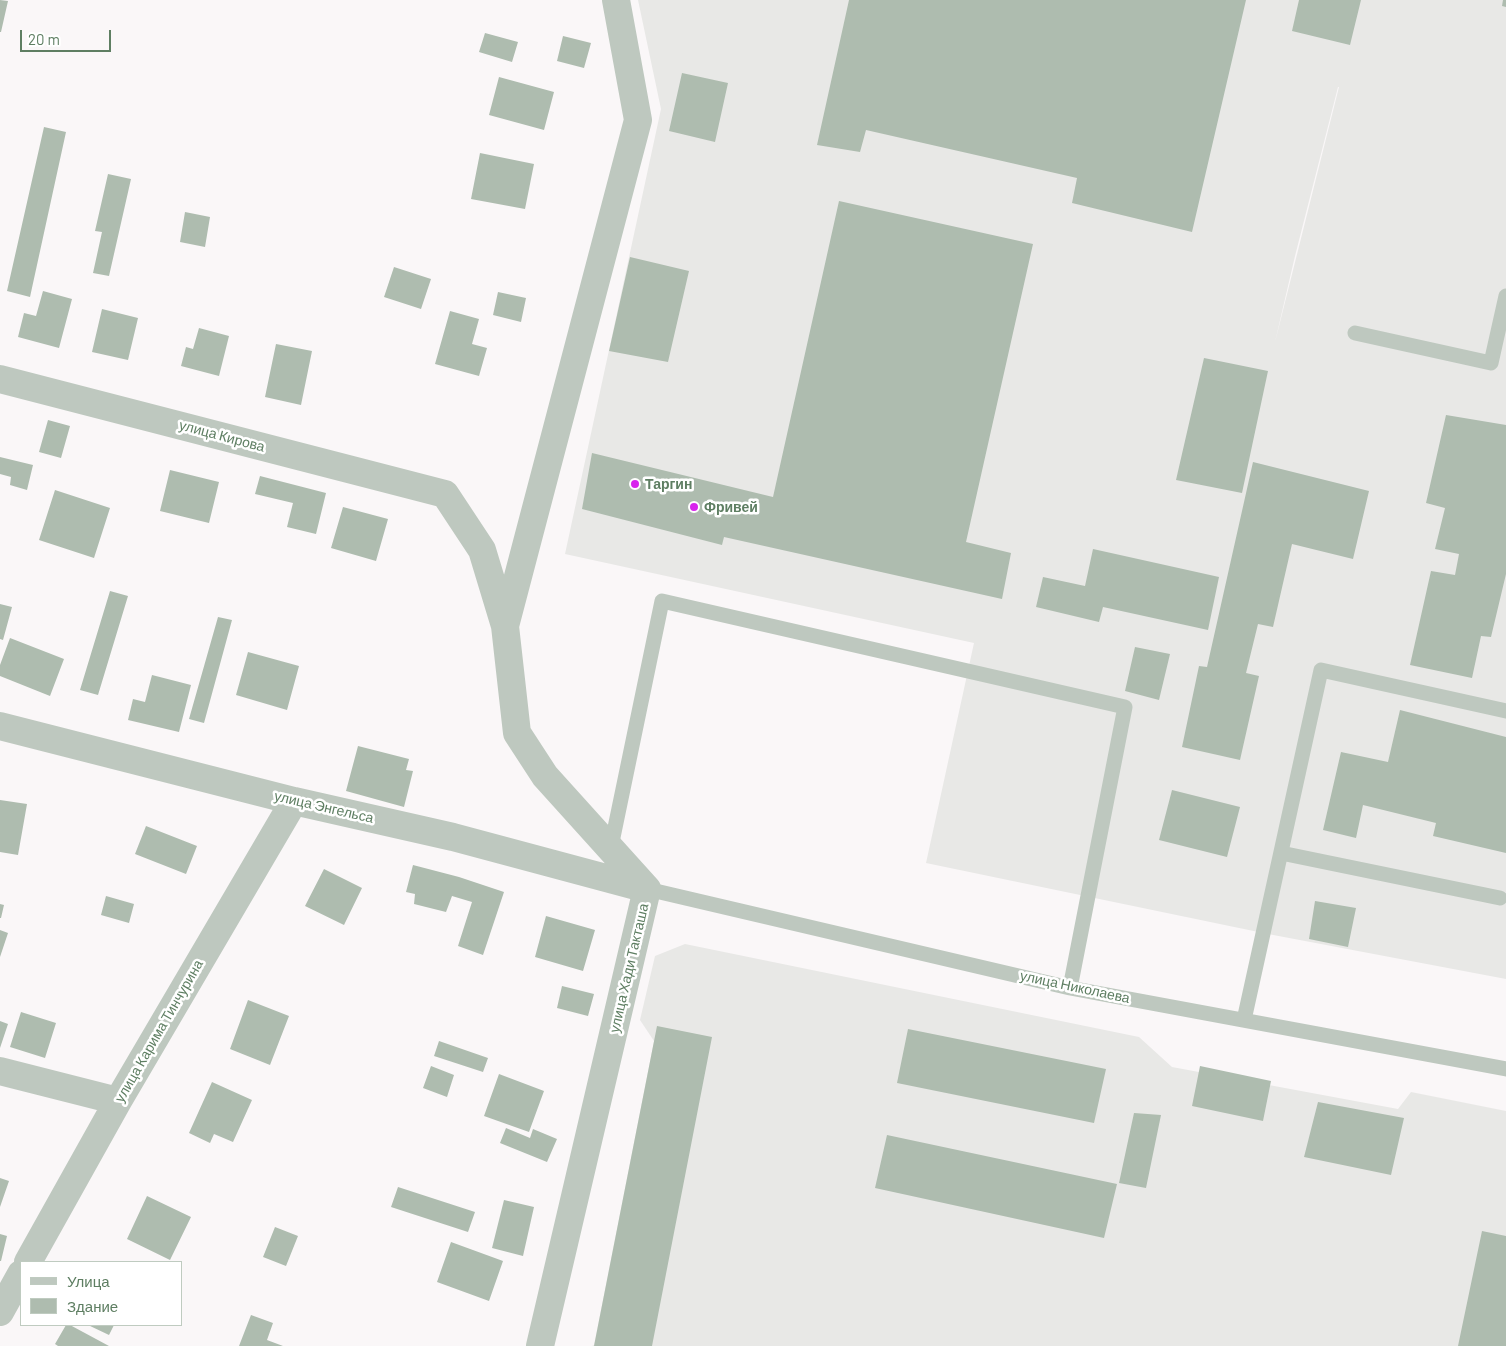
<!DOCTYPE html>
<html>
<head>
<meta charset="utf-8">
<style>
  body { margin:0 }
  #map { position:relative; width:1506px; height:1346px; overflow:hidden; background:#faf7f8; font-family:Barlow,sans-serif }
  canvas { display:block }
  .legend { position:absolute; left:20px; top:1261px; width:162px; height:65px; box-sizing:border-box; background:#fff; border:1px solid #bfcbc0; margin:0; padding:6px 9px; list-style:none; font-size:15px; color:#5e7e62 }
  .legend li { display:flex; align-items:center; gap:10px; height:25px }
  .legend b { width:25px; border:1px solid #bfcbc0 }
  .scale { position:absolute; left:20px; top:30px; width:91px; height:22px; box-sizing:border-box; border:2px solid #5e7e62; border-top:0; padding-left:6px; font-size:15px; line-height:18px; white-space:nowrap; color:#5e7e62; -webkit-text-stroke:4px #fff; paint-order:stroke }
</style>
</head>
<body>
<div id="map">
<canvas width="1506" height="1346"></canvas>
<ul class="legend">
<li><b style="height:6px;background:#bec8bf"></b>Улица</li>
<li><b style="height:14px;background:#aebcaf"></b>Здание</li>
</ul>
<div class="scale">20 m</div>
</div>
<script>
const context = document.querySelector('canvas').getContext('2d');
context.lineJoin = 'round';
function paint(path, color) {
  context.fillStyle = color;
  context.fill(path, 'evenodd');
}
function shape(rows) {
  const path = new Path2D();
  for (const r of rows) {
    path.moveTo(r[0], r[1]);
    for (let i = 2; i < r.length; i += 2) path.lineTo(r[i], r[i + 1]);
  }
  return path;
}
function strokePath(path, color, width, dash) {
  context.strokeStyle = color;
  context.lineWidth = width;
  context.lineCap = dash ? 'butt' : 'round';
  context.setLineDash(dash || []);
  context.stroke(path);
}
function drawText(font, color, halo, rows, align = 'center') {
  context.font = font + ' Barlow,sans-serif';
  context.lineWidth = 5;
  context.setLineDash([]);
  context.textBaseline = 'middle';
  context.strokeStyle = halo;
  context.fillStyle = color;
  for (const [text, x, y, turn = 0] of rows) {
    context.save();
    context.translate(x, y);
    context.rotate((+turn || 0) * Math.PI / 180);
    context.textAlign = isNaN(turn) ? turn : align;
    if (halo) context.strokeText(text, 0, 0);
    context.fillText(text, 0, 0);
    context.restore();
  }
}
const built = shape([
  [638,0,1506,0,1506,979,1268,934,926,863,974,643,565,554,661,109],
  [1338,87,1339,87,1275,342,1295,256],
  [685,944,1139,1037,1172,1067,1398,1109,1411,1092,1506,1111,1506,1346,592,1346,594,1345,654,1041,640,1020,655,956]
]);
const building = shape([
  [0,0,8,1,1,32,0,32],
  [849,0,1246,0,1192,232,1072,203,1077,178,866,130,860,152,817,145],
  [1299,0,1361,0,1350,45,1292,31],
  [1503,0,1506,0,1506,7,1502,6],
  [485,33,518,42,512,62,479,52],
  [563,36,591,43,584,68,557,61],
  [682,73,728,83,715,142,669,131],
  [499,77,554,92,544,130,489,115],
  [44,127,66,132,30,297,7,291],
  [480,153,534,164,525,209,471,199],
  [108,174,131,179,109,276,93,273,102,232,95,231],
  [839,201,1033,244,966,542,1011,553,1002,599,724,537,722,545,582,509,592,453,773,497],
  [185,212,210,217,205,247,180,242],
  [630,257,689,271,668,362,609,351],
  [394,267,431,279,421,309,384,297],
  [43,291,72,299,59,348,18,337,24,313,36,316],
  [498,292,526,298,521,322,493,315],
  [102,309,138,318,128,360,92,352],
  [450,311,479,319,472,344,487,348,479,376,435,364],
  [199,328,229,336,219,376,181,366,186,347,193,349],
  [276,344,312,351,301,405,265,397],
  [1204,358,1268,371,1242,493,1176,480],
  [1446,415,1506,425,1506,574,1491,637,1481,636,1472,678,1410,665,1431,571,1455,575,1459,554,1435,549,1445,508,1426,503],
  [48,420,70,426,61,458,39,452],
  [0,457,33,465,27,490,10,485,11,477,0,474],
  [1253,462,1369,491,1353,559,1292,544,1273,627,1258,624,1246,673,1259,676,1240,760,1182,747,1199,666,1207,667],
  [170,470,219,482,209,523,160,511],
  [260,476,326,493,316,534,287,527,293,503,255,494],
  [55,490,110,508,94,558,39,540],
  [343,507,388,519,376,561,331,548],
  [1093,549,1219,577,1208,630,1103,607,1099,622,1036,607,1043,577,1085,586],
  [110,591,128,596,98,695,80,690],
  [0,604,12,607,3,640,0,639],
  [218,617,232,620,204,723,189,719],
  [10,638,64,659,50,696,0,676,0,665],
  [1135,647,1170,654,1159,700,1125,691],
  [248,652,299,666,287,710,236,695],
  [152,675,191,685,179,732,128,720,133,699,145,702],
  [1400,710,1506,737,1506,853,1433,836,1436,823,1363,805,1356,838,1323,830,1341,752,1388,762],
  [358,746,409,759,406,770,413,771,404,807,346,791],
  [1172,790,1240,807,1227,857,1159,840],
  [0,800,27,804,18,855,0,852],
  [146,826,197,846,186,874,135,854],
  [413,865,459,877,504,892,483,955,458,946,472,902,452,896,446,912,414,904,415,894,406,892],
  [324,869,362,888,344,925,305,906],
  [106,896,134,904,129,923,101,915],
  [1315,901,1356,908,1348,947,1309,939],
  [0,904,4,905,1,918,0,918],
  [546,916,595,930,583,971,535,957],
  [0,930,8,933,0,957],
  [562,986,594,994,588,1016,557,1008],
  [248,1000,289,1016,270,1065,230,1049],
  [21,1012,56,1023,45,1058,10,1047],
  [0,1021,8,1024,0,1048],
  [657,1026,712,1037,652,1346,594,1346],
  [908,1029,1106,1069,1094,1123,897,1083],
  [439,1041,488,1058,483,1072,434,1056],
  [431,1066,454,1075,447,1097,423,1088],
  [1200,1066,1271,1081,1263,1121,1192,1106],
  [499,1074,544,1091,529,1132,484,1116],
  [212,1082,252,1100,233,1142,214,1134,210,1143,189,1133],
  [1318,1102,1404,1118,1391,1175,1304,1157],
  [1134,1113,1161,1115,1146,1188,1119,1183],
  [506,1128,530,1138,533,1129,557,1139,547,1162,500,1143],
  [887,1135,1117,1184,1104,1238,875,1188],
  [0,1178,9,1181,0,1207],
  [398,1187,475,1212,468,1232,391,1207],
  [147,1196,191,1217,170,1260,127,1239],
  [504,1200,534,1207,523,1256,492,1248],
  [275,1227,298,1236,286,1266,263,1257],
  [1482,1231,1506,1236,1506,1346,1458,1346],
  [0,1234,7,1236,1,1261,0,1261],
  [451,1242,503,1261,489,1301,437,1282],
  [251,1315,273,1323,267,1340,283,1346,239,1346],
  [66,1325,70,1325,109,1346,58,1346,55,1344],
  [88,1325,114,1325,109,1335]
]);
const lane = shape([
  [1355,333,1491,363,1506,296],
  [611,847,662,601,1125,707,1070,988],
  [1281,853,1500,898],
  [647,889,1070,988,1506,1069],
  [1244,1020,1321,670,1506,711]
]);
const street = shape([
  [0,379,445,494,482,550,505,626,517,733,545,776,647,889,540,1346],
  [505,626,638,120,616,0],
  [0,726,294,801,453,837,647,889],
  [0,1071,118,1101],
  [28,1262,118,1101,294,801],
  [0,1312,21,1274]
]);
const markers = [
  [635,484,5,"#d824ed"],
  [694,507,5,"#d824ed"]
];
const streetNames = [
  ["улица Кирова",222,436,15],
  ["улица Энгельса",324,807,13],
  ["улица Хади Такташа",629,968,-77],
  ["улица Николаева",1075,987,12],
  ["улица Карима Тинчурина",159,1031,-60]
];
const poiNames = [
  ["Таргин",645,484],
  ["Фривей",704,507]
];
paint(built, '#e8e8e6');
paint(building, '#aebcaf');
strokePath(lane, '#bec8bf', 15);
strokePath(street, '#bec8bf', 28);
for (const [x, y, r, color] of markers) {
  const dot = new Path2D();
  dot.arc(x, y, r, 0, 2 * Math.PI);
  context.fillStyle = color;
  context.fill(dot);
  strokePath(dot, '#fff', 2);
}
drawText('14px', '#5e7e62', '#fff', streetNames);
drawText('bold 14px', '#5e7e62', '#fff', poiNames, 'left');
</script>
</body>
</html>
